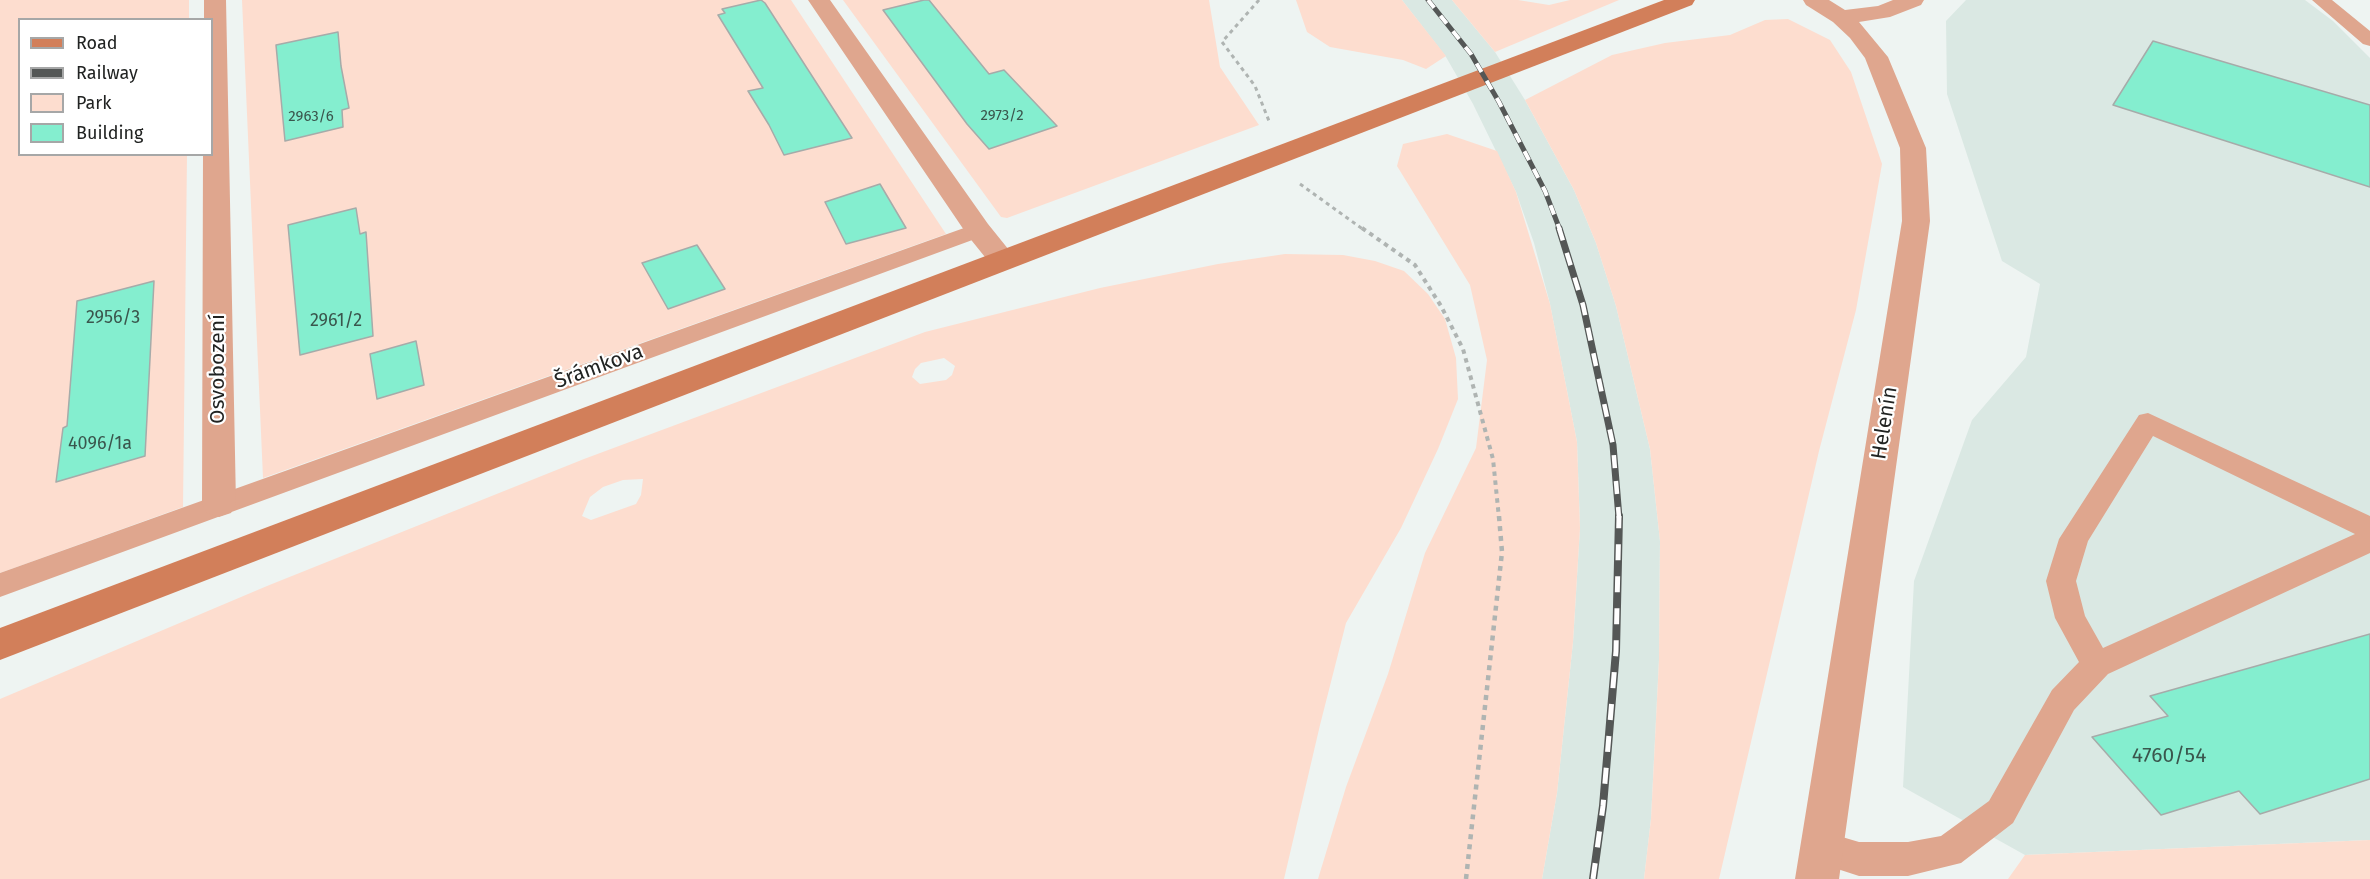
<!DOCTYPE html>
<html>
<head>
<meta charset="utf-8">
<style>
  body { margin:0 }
  #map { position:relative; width:2370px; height:879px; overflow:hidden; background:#eef4f2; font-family:"Fira Sans",sans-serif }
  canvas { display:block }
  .legend { position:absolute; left:18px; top:18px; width:195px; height:138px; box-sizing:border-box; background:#fff; border:2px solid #a6a7a7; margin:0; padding:8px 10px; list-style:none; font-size:18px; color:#212322 }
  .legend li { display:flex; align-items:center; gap:12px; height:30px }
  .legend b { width:30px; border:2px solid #a6a7a7 }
</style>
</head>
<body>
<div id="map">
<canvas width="2370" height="879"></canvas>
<ul class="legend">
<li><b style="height:8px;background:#d27f5a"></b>Road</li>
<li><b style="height:8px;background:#545756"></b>Railway</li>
<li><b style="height:16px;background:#fdddcf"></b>Park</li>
<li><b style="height:16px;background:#84eecf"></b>Building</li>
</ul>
</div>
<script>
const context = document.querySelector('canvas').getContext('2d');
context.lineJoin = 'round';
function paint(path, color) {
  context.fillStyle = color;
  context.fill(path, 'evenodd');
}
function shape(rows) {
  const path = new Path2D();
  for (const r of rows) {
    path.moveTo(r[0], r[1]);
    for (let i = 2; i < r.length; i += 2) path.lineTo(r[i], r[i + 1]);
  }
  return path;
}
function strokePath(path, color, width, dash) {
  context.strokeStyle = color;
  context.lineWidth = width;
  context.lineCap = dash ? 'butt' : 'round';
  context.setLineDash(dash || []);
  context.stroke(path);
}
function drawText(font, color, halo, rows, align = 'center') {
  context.font = font + ' "Fira Sans",sans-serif';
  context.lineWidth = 4.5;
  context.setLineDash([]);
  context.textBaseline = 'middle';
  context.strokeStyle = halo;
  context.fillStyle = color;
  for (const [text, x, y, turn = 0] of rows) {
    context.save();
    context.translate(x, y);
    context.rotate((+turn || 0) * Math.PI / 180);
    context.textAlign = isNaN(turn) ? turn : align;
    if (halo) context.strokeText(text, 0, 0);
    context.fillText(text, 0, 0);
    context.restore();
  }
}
const built = shape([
  [1402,0,1452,0,1495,52,1525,100,1574,190,1596,243,1616,306,1650,449,1660,541,1659,660,1651,819,1644,879,1542,879,1557,793,1573,642,1580,528,1577,442,1550,304,1534,243,1516,192,1473,104,1446,57],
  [1966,0,2305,0,2333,21,2370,58,2370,840,2025,855,1903,787,1914,581,1972,420,2026,357,2040,284,2002,261,1947,94,1946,21]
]);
const green = shape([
  [0,0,189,0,189,19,20,20,20,154,187,155,183,507,0,573],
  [242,0,791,0,946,234,263,478],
  [843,0,1209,0,1220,67,1259,125,1007,218,1001,217],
  [1296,0,1402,0,1446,56,1426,69,1403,60,1330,47,1307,32],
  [1452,0,1518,0,1549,5,1570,0,1619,0,1495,52],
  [1788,19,1830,40,1851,72,1882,164,1856,310,1819,451,1719,879,1644,879,1651,819,1659,660,1660,541,1650,449,1616,306,1596,243,1574,190,1525,100,1612,55,1665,43,1730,35,1765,20],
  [1447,134,1497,151,1516,192,1550,304,1577,442,1580,528,1573,642,1557,793,1542,879,1318,879,1346,787,1388,674,1425,553,1476,448,1487,360,1470,285,1397,166,1403,144],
  [1285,254,1343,255,1375,261,1404,271,1428,294,1445,319,1456,358,1458,399,1438,449,1401,528,1346,623,1320,725,1284,879,0,879,0,699,267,586,584,459,925,332,1100,288,1218,264],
  [944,358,955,366,952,375,946,380,920,384,912,377,915,369,921,363],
  [643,479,641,495,636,504,591,520,582,516,590,497,603,487,623,480],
  [2370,840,2370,879,2008,879,2025,855]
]);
const building = shape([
  [761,0,765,3,852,138,784,155,769,125,748,91,763,88,718,15,725,13,722,9,761,0],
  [924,0,929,0,989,74,1004,70,1057,126,989,149,967,124,883,10,924,0],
  [338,32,341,66,349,108,342,110,343,127,285,141,276,45,338,32],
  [2153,41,2370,105,2370,187,2113,105,2153,41],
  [880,184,906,228,846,244,825,202,880,184],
  [356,208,360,234,366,232,373,336,300,355,288,225,356,208],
  [697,245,725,289,668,309,642,263,697,245],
  [154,281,145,456,56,482,63,428,67,426,77,301,154,281],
  [416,341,424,385,377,399,370,354,416,341],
  [2370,634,2370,779,2260,814,2239,791,2161,815,2092,737,2168,716,2150,696,2370,634]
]);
const pathFar2 = shape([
  [1259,0,1222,42,1255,86,1269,121],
  [1300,184,1364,230]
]);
const pathFar1 = shape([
  [1362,228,1415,265,1441,306,1463,349,1493,459,1499,518]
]);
const path = shape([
  [1466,879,1502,552,1499,516]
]);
const service = shape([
  [2312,0,2332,0,2370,31,2370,46,2363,44,2312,0],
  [978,223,986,225,989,230,986,235,0,597,0,573,978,223],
  [2148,413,2370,516,2370,553,2108,674,2074,710,2013,823,1961,863,1908,876,1859,876,1810,860,1804,848,1810,836,1822,831,1859,842,1908,842,1941,836,1989,801,2052,690,2079,662,2055,618,2046,581,2059,539,2139,415,2148,413],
  [2153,436,2355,534,2103,648,2085,616,2076,581,2088,541,2153,436]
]);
const minor = shape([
  [204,0,226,0,236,504,231,513,219,517,207,513,202,504,203,154,212,154,212,20,204,20,204,0],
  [808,0,830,0,988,224,1013,255,1017,261,1013,267,1003,270,993,267,968,236,808,0]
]);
const tertiary = shape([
  [1803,0,1829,0,1845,10,1878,6,1893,0,1924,0,1921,5,1890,17,1859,22,1888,57,1926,148,1930,221,1839,879,1795,879,1902,221,1900,148,1865,58,1850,38,1833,22,1806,5,1803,0]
]);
const secondary = shape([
  [1664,0,1695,0,1692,5,0,660,0,628,1664,0]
]);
const railFar2 = shape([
  [1428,0,1471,54,1499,102,1545,191,1560,230]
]);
const railFar1 = shape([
  [1559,228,1583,305,1613,445,1619,518]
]);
const rail = shape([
  [1593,879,1603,806,1616,651,1619,516]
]);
const farNumbernames = [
  ["2973/2",1002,116],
  ["2963/6",311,117]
];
const numberNames = [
  ["2956/3",113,318],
  ["2961/2",336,321],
  ["4096/1a",100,444]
];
const streetNames = [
  ["Šrámkova",599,367,-20],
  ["Osvobození",218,369,-90],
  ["Helenín",1885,423,-81]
];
const nearNumbernames = [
  ["4760/54",2169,756]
];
paint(built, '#dae8e3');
paint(green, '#fdddcf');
paint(building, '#84eecf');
strokePath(building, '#a6aba9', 1.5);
strokePath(pathFar2, '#afb4b2', 3, [4, 4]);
strokePath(pathFar1, '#afb4b2', 4, [4.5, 4.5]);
strokePath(path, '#afb4b2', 4.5, [5, 5]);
paint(service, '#dfa68e');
paint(minor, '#dfa68e');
paint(tertiary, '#dfa68e');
paint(secondary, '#d27f5a');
strokePath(railFar2, '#545756', 5);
strokePath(railFar1, '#545756', 7);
strokePath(rail, '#545756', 8);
strokePath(railFar2, '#fff', 4, [10]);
strokePath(railFar1, '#fff', 4.5, [13]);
strokePath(rail, '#fff', 5, [16]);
drawText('15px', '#3a564d', null, farNumbernames);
drawText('18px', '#3a564d', null, numberNames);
drawText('21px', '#212322', '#fff', streetNames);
drawText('21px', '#3a564d', null, nearNumbernames);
</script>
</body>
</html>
